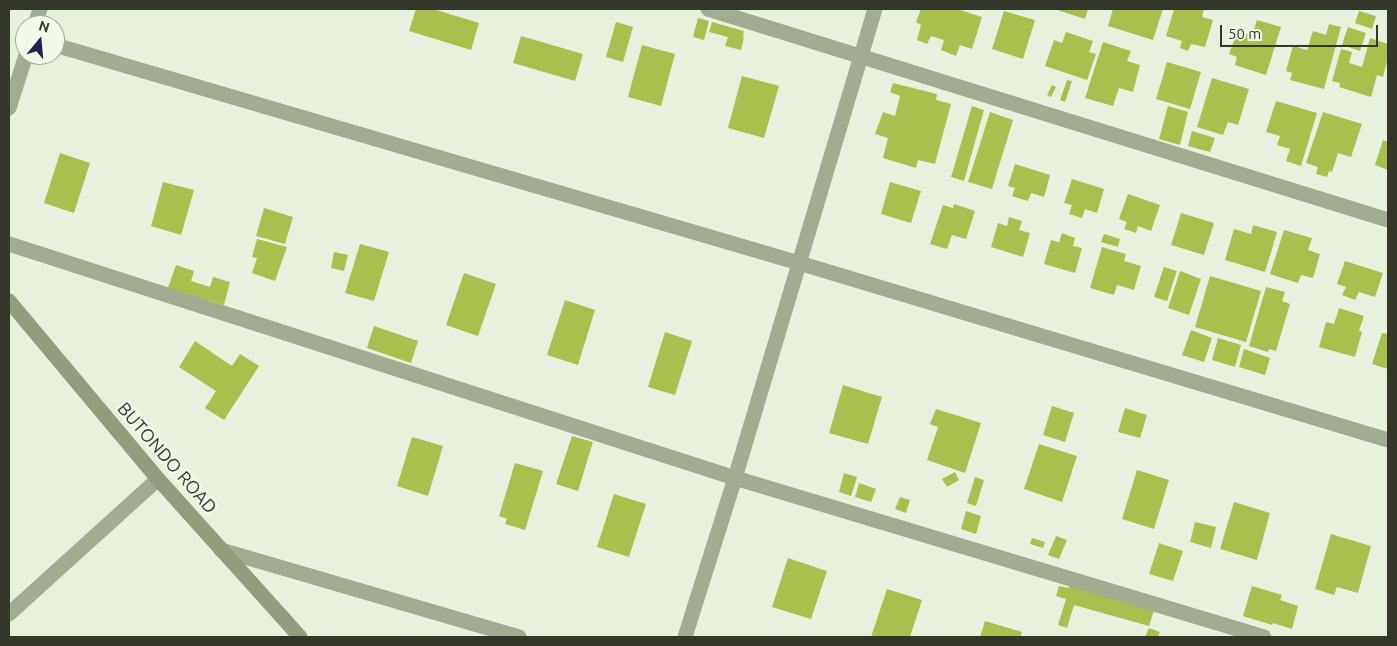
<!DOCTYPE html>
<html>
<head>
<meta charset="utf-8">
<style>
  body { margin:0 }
  #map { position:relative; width:1397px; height:646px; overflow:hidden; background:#e8f1de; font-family:Ubuntu,sans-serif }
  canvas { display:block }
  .frame { position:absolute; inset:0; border:10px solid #333729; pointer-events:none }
  .north { position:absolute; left:15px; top:15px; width:50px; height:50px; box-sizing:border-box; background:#f2f9ea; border:1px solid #a6ab9d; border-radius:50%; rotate:17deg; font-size:14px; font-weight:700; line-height:20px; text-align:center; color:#333729 }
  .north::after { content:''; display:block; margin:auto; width:18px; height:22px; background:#222156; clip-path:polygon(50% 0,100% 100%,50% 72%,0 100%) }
  .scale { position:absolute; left:1220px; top:25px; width:158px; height:22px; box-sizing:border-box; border:2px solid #333729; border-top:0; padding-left:6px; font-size:15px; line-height:18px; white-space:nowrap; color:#333729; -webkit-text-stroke:4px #f2f9ea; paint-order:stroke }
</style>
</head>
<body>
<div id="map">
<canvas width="1397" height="646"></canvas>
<div class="frame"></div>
<div class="north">N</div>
<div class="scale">50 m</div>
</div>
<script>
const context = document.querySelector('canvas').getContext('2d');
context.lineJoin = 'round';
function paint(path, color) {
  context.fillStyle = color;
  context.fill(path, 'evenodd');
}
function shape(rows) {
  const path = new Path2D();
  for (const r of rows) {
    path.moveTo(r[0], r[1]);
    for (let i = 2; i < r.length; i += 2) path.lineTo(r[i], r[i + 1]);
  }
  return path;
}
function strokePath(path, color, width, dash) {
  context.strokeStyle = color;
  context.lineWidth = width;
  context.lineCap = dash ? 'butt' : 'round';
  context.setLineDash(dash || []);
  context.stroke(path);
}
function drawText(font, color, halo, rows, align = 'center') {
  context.font = font + ' Ubuntu,sans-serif';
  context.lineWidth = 5;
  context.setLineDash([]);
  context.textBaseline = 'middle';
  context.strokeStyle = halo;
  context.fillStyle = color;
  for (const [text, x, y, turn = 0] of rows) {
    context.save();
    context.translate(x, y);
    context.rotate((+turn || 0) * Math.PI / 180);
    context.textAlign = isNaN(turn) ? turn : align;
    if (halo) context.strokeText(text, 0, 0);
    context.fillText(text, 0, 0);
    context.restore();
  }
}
const building = shape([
  [416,9,433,9,479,23,471,50,409,31],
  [921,9,957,9,982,17,972,49,960,45,956,56,941,50,944,40,931,36,927,44,917,40,921,25,916,22],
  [1054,9,1088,9,1085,19],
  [1113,9,1163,9,1153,40,1108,26],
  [1174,9,1204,9,1202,17,1213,20,1205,47,1191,44,1188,51,1180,48,1182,41,1166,36],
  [1004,11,1035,20,1023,59,992,49],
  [1359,11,1376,16,1372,29,1355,23],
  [698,18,709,21,704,40,693,37],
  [1257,20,1281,27,1266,75,1235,65,1237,57,1229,54,1237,32,1252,35],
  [616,22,633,27,623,62,606,57],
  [712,22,744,31,743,37,744,37,741,50,725,46,728,37,709,32],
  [1329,24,1341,27,1324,89,1290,80,1292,73,1286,71,1293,46,1307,50,1313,31,1326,35],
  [1348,27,1366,33,1360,51,1342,45],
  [1066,32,1093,41,1089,52,1096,54,1087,80,1045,66,1054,40,1062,43],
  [521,36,583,54,575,81,513,63],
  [1370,38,1388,44,1388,58,1383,77,1377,75,1371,97,1339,87,1340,83,1332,81,1341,49,1352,52,1349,63,1362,67],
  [1103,42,1131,51,1127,61,1140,65,1133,92,1119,88,1113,106,1085,98],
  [642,45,675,54,661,106,628,97],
  [1167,62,1201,72,1190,109,1156,99],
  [742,76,779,86,764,138,728,128],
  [1212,78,1249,89,1238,125,1228,122,1223,135,1197,127],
  [1067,80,1072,81,1065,102,1060,100],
  [893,83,937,94,936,100,951,104,935,164,918,160,916,168,883,158,888,138,875,134,883,112,895,116,900,96,890,92],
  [1052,85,1056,87,1051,97,1047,95],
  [1276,101,1317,113,1301,166,1286,161,1290,149,1277,145,1280,136,1266,132],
  [972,106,984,110,964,181,951,177],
  [1168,106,1188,112,1180,145,1159,139],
  [990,112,1013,120,992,189,968,182],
  [1323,112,1362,124,1351,157,1338,153,1332,172,1329,171,1327,177,1316,174,1318,167,1306,163],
  [1192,131,1215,138,1210,152,1188,146],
  [1383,140,1388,142,1388,170,1375,165],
  [60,153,90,163,74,213,44,203],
  [1015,164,1050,175,1044,197,1031,193,1028,201,1012,196,1015,188,1008,186],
  [1072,179,1104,189,1097,213,1085,209,1082,218,1069,214,1072,205,1064,203],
  [163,182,194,190,181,235,151,226],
  [890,182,921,191,911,223,881,214],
  [1128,194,1160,205,1151,231,1138,226,1136,233,1124,229,1127,222,1119,219],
  [954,204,975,211,966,239,952,235,947,249,930,244,943,205,953,208],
  [264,208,293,217,285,244,256,236],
  [1181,213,1214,223,1204,255,1171,245],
  [1009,217,1022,221,1019,230,1030,233,1023,257,991,247,998,223,1007,226],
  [1253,225,1277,232,1265,272,1225,260,1234,229,1251,234],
  [1284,230,1312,238,1308,250,1320,254,1313,278,1301,275,1298,283,1270,274],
  [1062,233,1075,238,1073,246,1082,248,1075,273,1044,264,1051,240,1059,242],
  [1104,234,1120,239,1118,247,1101,242],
  [257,239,287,247,275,281,252,273,257,258,252,257],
  [360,244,389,252,374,301,345,293],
  [1102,247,1126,254,1124,261,1141,266,1134,290,1117,285,1114,295,1090,288],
  [334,252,348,255,344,271,331,268],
  [1345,261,1383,273,1375,297,1359,292,1355,300,1342,295,1346,287,1337,284],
  [176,265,194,271,191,281,210,287,213,277,230,282,224,305,168,288],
  [1164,267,1177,271,1167,301,1154,297],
  [1180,271,1201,279,1189,315,1168,308],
  [464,273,496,284,478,336,446,325],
  [1210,276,1261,291,1246,342,1195,327],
  [1266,287,1285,292,1282,301,1290,304,1276,351,1269,349,1268,352,1249,346],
  [565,300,595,310,578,365,547,355],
  [1339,308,1364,316,1359,331,1362,332,1355,357,1319,347,1326,322,1334,324],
  [374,326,418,341,411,363,367,348],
  [1191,330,1212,338,1204,362,1182,355],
  [665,332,692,341,675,395,648,387],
  [1382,333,1388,334,1388,369,1372,364],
  [1218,338,1241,345,1235,367,1212,360],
  [195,341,232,366,240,354,259,366,224,420,205,408,216,391,179,367],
  [1244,349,1270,358,1265,375,1239,367],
  [843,385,882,397,868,444,829,433],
  [1052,406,1074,413,1065,442,1043,435],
  [1125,408,1147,415,1140,438,1118,432],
  [936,409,981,423,965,473,927,460,938,427,930,424],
  [572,436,593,442,578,491,556,484],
  [412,437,443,446,428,496,397,486],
  [1039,444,1077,456,1062,502,1024,489],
  [515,463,543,471,525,530,505,524,507,519,499,516],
  [1137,470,1169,480,1154,529,1122,519],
  [955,472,959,480,947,487,942,479],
  [844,473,857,477,851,496,839,492],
  [975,477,984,480,976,506,967,503],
  [859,483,876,489,871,502,855,497],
  [614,494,646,504,629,557,597,547],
  [900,497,910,500,906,513,895,509],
  [1234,502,1270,513,1257,560,1220,549],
  [966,511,981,516,976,534,961,529],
  [1195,522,1216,527,1211,548,1190,542],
  [1331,534,1371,546,1358,593,1337,587,1334,595,1315,589],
  [1056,536,1067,540,1059,559,1048,555],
  [1032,538,1045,542,1043,548,1030,544],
  [1159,543,1183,551,1173,581,1149,574],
  [788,558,827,571,811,619,772,607],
  [1059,586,1069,588,1069,586,1154,610,1149,626,1074,605,1067,628,1058,625,1066,599,1056,596],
  [1252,586,1282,595,1280,600,1298,606,1292,629,1273,623,1272,625,1243,616],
  [887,589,922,600,910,637,871,637],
  [985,621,1022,632,1020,637,980,637],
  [1149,628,1160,632,1158,637,1145,637]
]);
const street = shape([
  [708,9,1388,220],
  [35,25,40,9],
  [55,45,799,263,1388,440],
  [9,108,26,55],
  [9,244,735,478,1264,637],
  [221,550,519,637],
  [9,614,158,479],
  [685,637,735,478,875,9]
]);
const secondary = shape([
  [9,301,158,479,300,637]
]);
const streetNames = [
  ["BUTONDO ROAD",167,458,49]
];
paint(building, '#aac04e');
strokePath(street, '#a1ac90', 15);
strokePath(secondary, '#929d7c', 15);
drawText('18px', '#333729', '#f2f9ea', streetNames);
</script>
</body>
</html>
